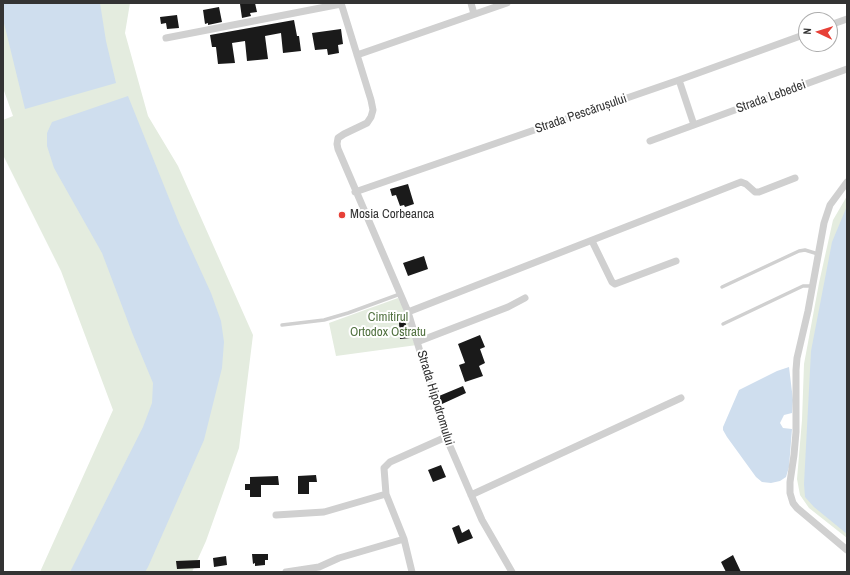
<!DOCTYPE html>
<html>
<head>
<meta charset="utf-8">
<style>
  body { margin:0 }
  #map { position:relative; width:850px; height:575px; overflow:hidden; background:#fff; font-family:"Archivo Narrow",sans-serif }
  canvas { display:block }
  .frame { position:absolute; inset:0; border:4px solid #333; pointer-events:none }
  .north { position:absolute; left:798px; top:12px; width:40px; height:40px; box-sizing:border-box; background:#fff; border:1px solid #adadad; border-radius:50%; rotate:274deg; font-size:11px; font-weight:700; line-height:16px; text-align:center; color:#333 }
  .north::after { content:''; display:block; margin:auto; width:14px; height:18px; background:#e74037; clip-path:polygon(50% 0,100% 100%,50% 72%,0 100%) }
</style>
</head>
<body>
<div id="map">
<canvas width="850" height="575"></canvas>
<div class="frame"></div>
<div class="north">N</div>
</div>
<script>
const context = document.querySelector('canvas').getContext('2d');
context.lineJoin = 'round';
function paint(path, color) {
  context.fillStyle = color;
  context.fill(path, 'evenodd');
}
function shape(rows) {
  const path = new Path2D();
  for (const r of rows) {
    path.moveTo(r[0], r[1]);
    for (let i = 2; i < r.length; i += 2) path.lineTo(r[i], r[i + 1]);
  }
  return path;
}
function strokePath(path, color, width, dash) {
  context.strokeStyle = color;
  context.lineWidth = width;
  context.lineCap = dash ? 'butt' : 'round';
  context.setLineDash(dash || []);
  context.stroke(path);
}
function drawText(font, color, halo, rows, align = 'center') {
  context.font = font + ' "Archivo Narrow",sans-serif';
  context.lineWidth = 4;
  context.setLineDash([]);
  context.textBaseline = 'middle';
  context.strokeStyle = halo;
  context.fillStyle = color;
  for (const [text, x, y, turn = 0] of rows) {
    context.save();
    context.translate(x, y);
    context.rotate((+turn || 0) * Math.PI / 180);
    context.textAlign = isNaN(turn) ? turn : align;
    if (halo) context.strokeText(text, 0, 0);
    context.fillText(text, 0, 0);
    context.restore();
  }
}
const green = shape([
  [3,3,130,3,125,33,148,116,178,166,253,335,239,448,206,541,192,572,40,572,113,410,61,271,3,155,3,120,13,116,3,88],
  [847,196,847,538,809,508,800,495,797,479,802,420,804,364,819,283,833,220],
  [398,298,407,315,417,345,336,356,329,323]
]);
const water = shape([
  [3,3,100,3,106,41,116,83,25,109,3,19],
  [128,96,179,223,211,293,221,321,224,342,222,368,204,440,148,567,145,572,70,572,143,427,152,403,153,383,133,335,102,253,54,168,47,146,47,133,52,122],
  [847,206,847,534,814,507,805,497,804,484,811,351,832,242],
  [789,367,793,400,792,413,784,415,780,423,783,428,792,429,789,467,786,477,780,481,771,483,762,482,756,477,727,437,723,430,723,427,739,390,777,371]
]);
const building = shape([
  [255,3,257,12,250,13,251,16,242,18,240,4],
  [219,7,222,22,208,25,208,23,205,24,203,10],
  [177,15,179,28,167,29,166,23,161,24,160,17],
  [294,20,297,36,299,36,301,51,283,53,281,33,265,36,268,59,247,61,245,41,232,43,235,63,218,64,216,47,212,47,210,35],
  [341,29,343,44,338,45,339,53,328,55,327,49,315,50,312,33],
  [408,184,414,204,405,207,404,205,400,206,396,195,392,196,390,189],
  [424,256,428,269,408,276,403,263],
  [400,318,404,318,410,338,400,339,399,323],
  [480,335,485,347,480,349,485,363,479,366,483,376,465,382,459,365,465,363,458,344],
  [463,386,466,393,442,404,439,396],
  [441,465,446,477,433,482,428,470],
  [316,475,317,482,309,482,309,494,298,494,298,476],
  [278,476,279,485,261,485,261,497,250,497,250,490,245,490,245,484,250,484,250,477],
  [459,525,462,533,469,529,473,538,458,544,452,528],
  [252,554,268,554,268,560,265,560,265,565,255,566,255,563,253,564],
  [733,555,741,572,726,572,721,562],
  [226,556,227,565,214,567,213,558],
  [200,560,200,568,177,569,176,561]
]);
const service = shape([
  [722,287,799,251,805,250,818,254],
  [723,324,803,286,813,286],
  [282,325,324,320,348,313,400,294]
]);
const minor = shape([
  [341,3,371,100,373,110,371,117,367,123,344,134,338,138,337,144,338,149,408,312,446,437,482,520,512,572],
  [471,3,474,14],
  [830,25,847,19],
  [166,38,341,4],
  [357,55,507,3],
  [679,80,694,125],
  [650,141,847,69],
  [847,182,830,205,824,223,808,311,797,358,796,370,796,432,794,455,790,482,790,493,793,503,797,508,847,550],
  [355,192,679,80,806,34],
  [592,241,612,282,615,284,676,261],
  [408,312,741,182,746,184,755,192,759,192,795,178],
  [417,342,508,307,525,298],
  [471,495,681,398],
  [276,515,324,512,386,494],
  [286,572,319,567,339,558,404,539],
  [412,572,404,539,386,494,384,468,390,462,446,437]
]);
const markers = [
  [342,215,4,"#e74037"]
];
const streetNames = [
  ["Strada Lebedei",771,97,-20],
  ["Strada Pescărușului",581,114,-19],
  ["Strada Hipodromului",435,398,73]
];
const poiNames = [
  ["Mosia Corbeanca",350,215]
];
const parkNames = [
  ["Cimitirul",388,318],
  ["Ortodox Ostratu",388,333]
];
paint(green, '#e4ecdf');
paint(water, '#cfdeee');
paint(building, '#1a1a1a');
strokePath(service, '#d0d0d0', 3.5);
strokePath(minor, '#d0d0d0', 7);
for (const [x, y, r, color] of markers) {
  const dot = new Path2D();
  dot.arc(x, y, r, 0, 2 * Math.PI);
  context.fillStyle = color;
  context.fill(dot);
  strokePath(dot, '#fff', 1.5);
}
drawText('13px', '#333', '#fff', streetNames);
drawText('13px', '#333', '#fff', poiNames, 'left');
drawText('13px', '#50703f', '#fff', parkNames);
</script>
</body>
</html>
